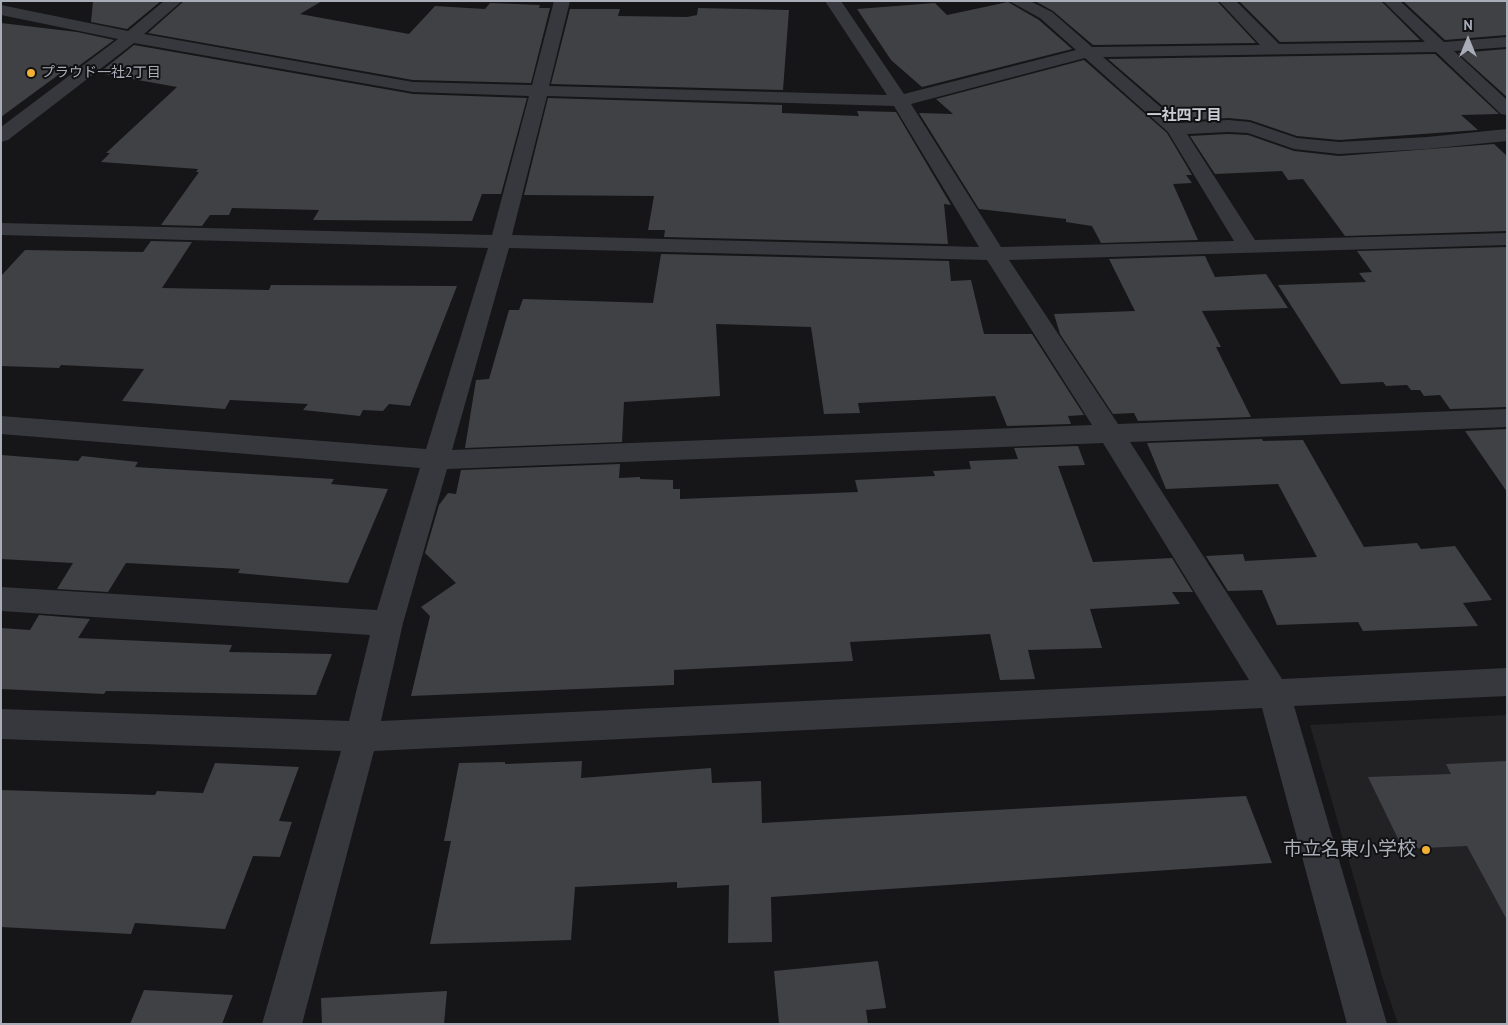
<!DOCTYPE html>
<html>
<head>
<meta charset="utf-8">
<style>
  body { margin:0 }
  #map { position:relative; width:1508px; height:1025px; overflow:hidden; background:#161618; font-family:"PT Sans",sans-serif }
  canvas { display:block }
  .frame { position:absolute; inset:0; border:2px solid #a8adb8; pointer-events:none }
  .north { position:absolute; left:1443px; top:15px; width:50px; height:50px; -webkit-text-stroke:4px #111113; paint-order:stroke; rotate:0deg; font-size:14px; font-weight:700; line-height:20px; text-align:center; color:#a8adb8 }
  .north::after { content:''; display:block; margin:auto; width:18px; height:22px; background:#a8adb8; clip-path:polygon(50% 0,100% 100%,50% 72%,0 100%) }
</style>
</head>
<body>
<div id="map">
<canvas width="1508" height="1025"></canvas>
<div class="frame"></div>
<div class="north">N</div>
</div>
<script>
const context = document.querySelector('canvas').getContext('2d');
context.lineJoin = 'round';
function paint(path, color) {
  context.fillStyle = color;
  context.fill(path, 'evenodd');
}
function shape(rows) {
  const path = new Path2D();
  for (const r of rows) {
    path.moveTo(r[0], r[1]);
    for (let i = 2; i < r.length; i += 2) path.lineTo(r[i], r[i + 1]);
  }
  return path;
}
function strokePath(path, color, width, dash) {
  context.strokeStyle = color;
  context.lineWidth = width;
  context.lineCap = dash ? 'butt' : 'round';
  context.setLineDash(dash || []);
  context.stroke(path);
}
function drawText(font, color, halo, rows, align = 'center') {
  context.font = font + ' "PT Sans","Noto Sans JP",sans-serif';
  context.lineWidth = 4;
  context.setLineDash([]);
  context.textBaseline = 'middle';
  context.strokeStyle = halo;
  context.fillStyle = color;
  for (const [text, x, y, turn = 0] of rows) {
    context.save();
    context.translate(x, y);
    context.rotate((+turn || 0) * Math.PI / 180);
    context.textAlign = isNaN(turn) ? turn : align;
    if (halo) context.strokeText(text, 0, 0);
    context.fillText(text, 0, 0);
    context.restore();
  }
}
const built = shape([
  [1507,715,1507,1024,1398,1024,1382,976,1310,725]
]);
const building = shape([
  [93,1,161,1,127,29,91,22],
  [184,1,322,1,300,14,409,34,435,6,485,9,490,3,540,5,539,8,550,8,531,83,413,80,148,33],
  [1035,1,1217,1,1256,43,1093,45,1053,11],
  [1239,1,1381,1,1420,40,1280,42],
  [1403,1,1507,1,1507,35,1445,40],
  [1008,2,1039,20,1072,49,922,87,891,60,857,9,935,3,947,15],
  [698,8,789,10,783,90,551,84,570,9,620,9,618,16,687,17,697,15],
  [1,23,77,32,114,40,76,68,69,67,1,117],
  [134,45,413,94,527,98,501,194,482,194,472,221,313,220,319,210,232,208,229,215,210,215,202,226,161,225,199,172,196,172,198,169,101,162,110,153,106,153,177,87,99,73],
  [1507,49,1507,97,1458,53],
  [1435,54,1499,114,1461,115,1478,130,1339,140,1297,136,1250,120,1228,118,1180,121,1108,59],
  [1084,60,1167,133,1192,175,1186,175,1192,183,1173,184,1198,240,1101,243,1092,226,1066,222,1066,219,979,209,919,113,953,114,936,99],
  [548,98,782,105,782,113,859,116,857,111,896,112,951,205,944,204,948,244,664,237,665,230,648,230,654,196,524,195],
  [1228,134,1248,135,1294,151,1339,156,1494,144,1507,156,1507,231,1345,236,1303,179,1288,180,1282,171,1215,174,1190,136],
  [151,241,192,242,162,288,269,290,271,285,457,286,410,406,389,404,383,411,363,410,360,416,303,410,308,404,230,400,225,409,122,401,144,369,61,365,59,368,1,366,1,276,25,250,143,252],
  [1507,247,1507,407,1450,409,1440,395,1424,396,1420,390,1411,390,1407,385,1386,386,1383,382,1341,384,1278,285,1366,282,1359,273,1372,272,1357,251],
  [661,254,949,261,951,281,971,280,984,334,1032,334,1084,415,1068,416,1071,424,1007,426,995,396,858,403,860,413,824,414,811,327,716,324,720,396,624,402,622,442,465,448,476,380,489,379,509,310,519,310,523,299,653,303],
  [1205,256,1215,277,1266,274,1288,308,1202,311,1221,347,1216,347,1251,417,1138,421,1134,413,1113,414,1060,334,1054,314,1135,311,1109,259],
  [1507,429,1507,492,1465,431],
  [1262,439,1263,441,1303,440,1364,547,1417,543,1421,549,1455,546,1492,600,1463,603,1478,626,1363,631,1358,622,1277,625,1262,590,1228,591,1206,556,1243,554,1245,561,1317,557,1278,484,1166,489,1147,443],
  [1078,446,1085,465,1058,466,1093,562,1172,558,1193,592,1172,592,1180,604,1090,609,1102,648,1028,650,1035,679,1000,680,990,634,850,642,853,661,674,670,674,685,411,696,430,616,421,607,456,583,425,553,439,505,448,493,456,494,461,470,620,464,619,478,640,477,640,479,673,480,673,489,680,489,680,499,858,492,855,480,935,476,933,471,971,469,969,461,1018,459,1014,448],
  [1,455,78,461,82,456,138,462,135,467,334,479,331,484,388,489,348,583,238,573,240,569,126,563,108,592,57,589,73,563,1,559],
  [39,615,90,619,78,638,232,645,229,652,332,654,316,695,106,691,104,694,1,689,1,628,30,630],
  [582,761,581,778,711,768,712,783,761,781,762,823,1246,796,1272,863,771,897,772,942,728,943,729,885,677,888,677,882,575,887,571,940,430,944,451,841,444,841,459,763,505,762,505,764],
  [1507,761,1507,920,1467,846,1403,849,1368,777,1451,774,1446,764],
  [215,763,299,767,279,821,292,822,280,857,253,856,225,929,135,923,131,934,1,927,1,790,155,795,157,791,203,793],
  [878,961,886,1008,866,1010,868,1024,779,1024,774,971],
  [144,990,233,995,222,1024,130,1024],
  [447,991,444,1024,322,1024,321,998]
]);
const minor = shape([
  [164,1,182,1,144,34,413,82,532,85,554,1,570,1,549,86,887,95,825,1,841,1,904,94,1076,50,1040,18,1009,1,1030,1,1052,12,1092,47,1260,45,1219,1,1236,1,1279,44,1425,42,1383,1,1400,1,1444,42,1507,37,1507,47,1454,51,1507,100,1507,115,1501,114,1436,52,1103,57,1179,123,1228,120,1250,122,1297,138,1339,142,1427,137,1507,129,1507,141,1427,149,1339,154,1294,149,1248,133,1228,132,1187,134,1255,240,1507,233,1507,245,1009,260,1118,424,1507,409,1507,427,1130,442,1282,679,1507,668,1507,696,1294,706,1387,1024,1347,1024,1262,708,374,751,302,1024,262,1024,341,751,1,739,1,709,349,721,370,635,1,611,1,587,377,610,420,468,1,434,1,416,426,449,488,248,1,235,1,223,492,235,529,96,413,92,134,43,8,140,1,142,1,127,118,39,1,15,1,5,128,31,164,1],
  [1085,58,1168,132,1234,241,1001,247,911,104,1085,58],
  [547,96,894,106,979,247,512,235,547,96],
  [509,248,987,260,1092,425,452,450,509,248],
  [1103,443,1249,680,381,721,403,623,447,469,1103,443]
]);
const markers = [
  [31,73,5,"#f2b134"],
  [1426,850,5,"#f2b134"]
];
const farPoinames = [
  ["プラウド一社2丁目",41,73]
];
const farNeighbourhoodnames = [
  ["一社四丁目",1184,116]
];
const nearPoinames = [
  ["市立名東小学校",1416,850]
];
paint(built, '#222225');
paint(building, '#404145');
paint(minor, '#37383d');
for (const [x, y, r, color] of markers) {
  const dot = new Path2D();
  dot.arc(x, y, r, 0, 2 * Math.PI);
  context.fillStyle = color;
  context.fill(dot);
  strokePath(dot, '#111113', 2);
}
drawText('14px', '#a8adb8', '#111113', farPoinames, 'left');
drawText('bold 15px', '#c9ccd4', '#111113', farNeighbourhoodnames);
drawText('19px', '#a8adb8', '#111113', nearPoinames, 'right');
</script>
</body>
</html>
